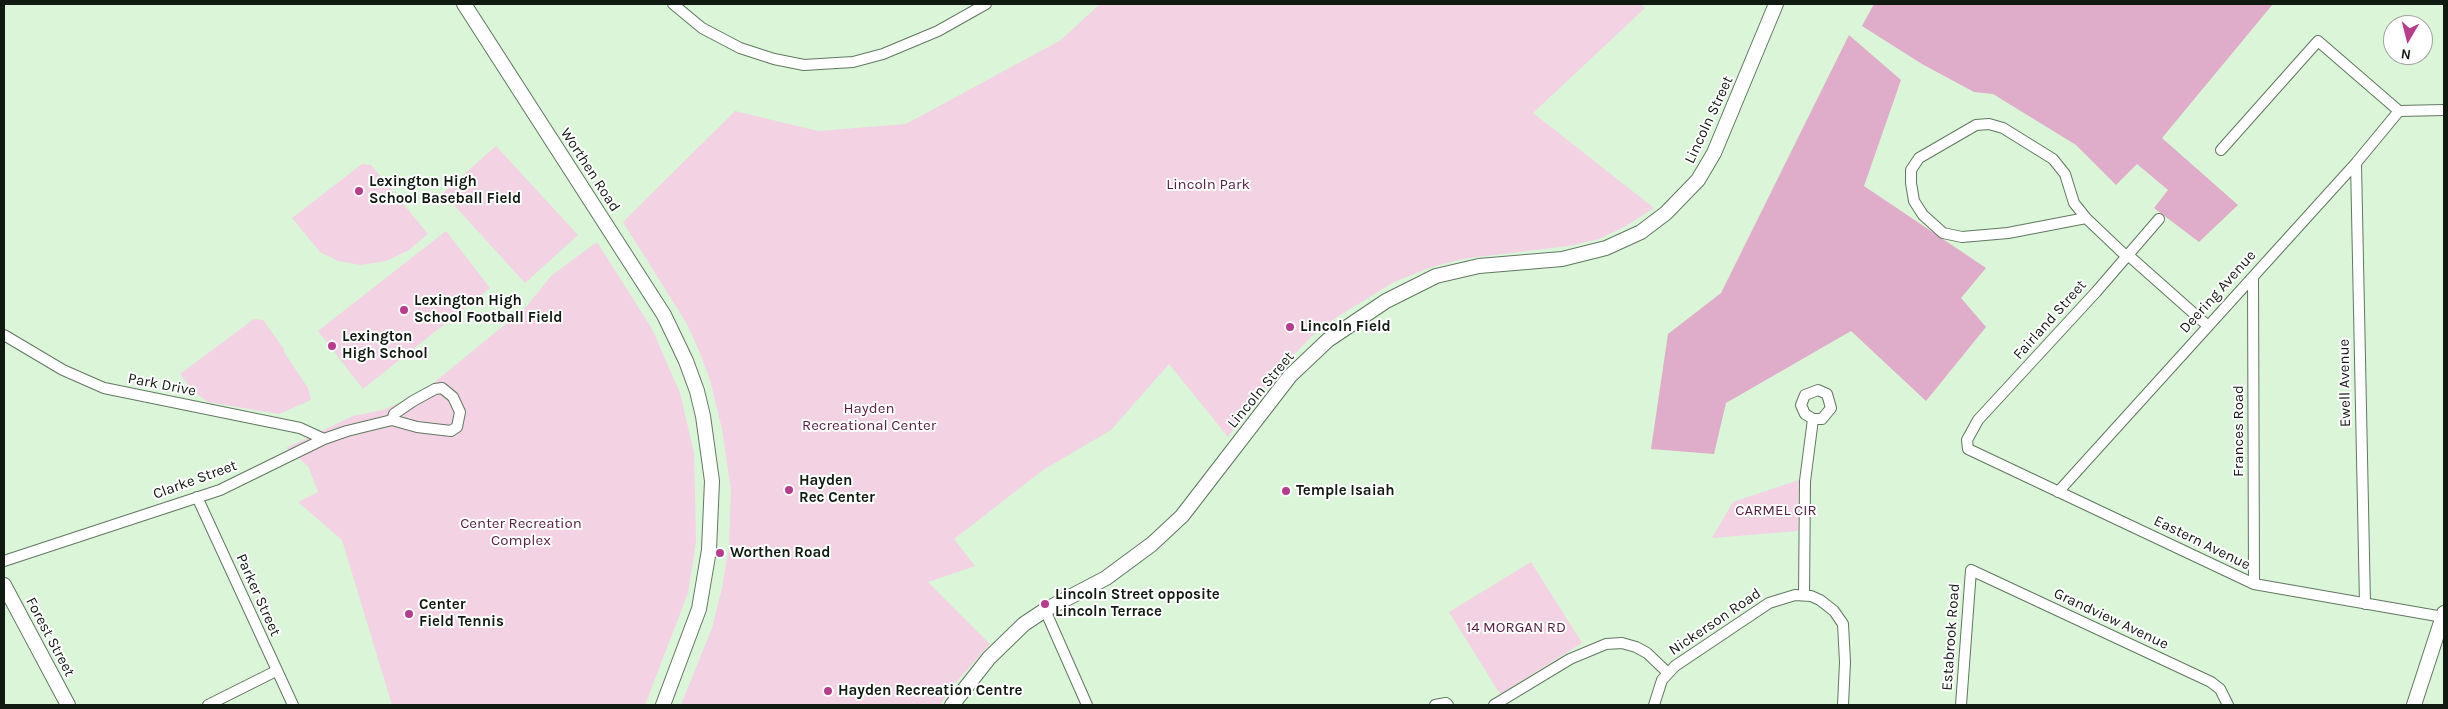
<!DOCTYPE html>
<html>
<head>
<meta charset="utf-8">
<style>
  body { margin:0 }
  #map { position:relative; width:2448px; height:709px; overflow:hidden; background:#dbf5d9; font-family:Karla,sans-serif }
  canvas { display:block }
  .frame { position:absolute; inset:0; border:5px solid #111a11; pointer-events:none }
  .north { position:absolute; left:2383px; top:15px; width:50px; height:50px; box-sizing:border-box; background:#fff; border:1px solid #a0a3a0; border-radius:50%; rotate:188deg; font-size:14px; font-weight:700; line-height:20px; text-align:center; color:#111a11 }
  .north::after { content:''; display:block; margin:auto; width:18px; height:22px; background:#b73c8c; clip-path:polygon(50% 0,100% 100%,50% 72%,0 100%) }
</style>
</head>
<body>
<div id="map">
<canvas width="2448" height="709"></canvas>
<div class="frame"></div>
<div class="north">N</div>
</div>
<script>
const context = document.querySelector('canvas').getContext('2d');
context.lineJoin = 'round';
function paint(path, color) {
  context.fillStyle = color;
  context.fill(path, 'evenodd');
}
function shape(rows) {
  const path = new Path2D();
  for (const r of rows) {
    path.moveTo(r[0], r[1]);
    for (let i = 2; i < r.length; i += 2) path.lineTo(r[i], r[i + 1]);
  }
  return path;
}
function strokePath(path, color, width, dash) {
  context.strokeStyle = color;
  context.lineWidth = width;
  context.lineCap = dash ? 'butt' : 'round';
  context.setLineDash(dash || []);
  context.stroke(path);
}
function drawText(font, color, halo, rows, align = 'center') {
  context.font = font + ' Karla,sans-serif';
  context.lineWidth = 4;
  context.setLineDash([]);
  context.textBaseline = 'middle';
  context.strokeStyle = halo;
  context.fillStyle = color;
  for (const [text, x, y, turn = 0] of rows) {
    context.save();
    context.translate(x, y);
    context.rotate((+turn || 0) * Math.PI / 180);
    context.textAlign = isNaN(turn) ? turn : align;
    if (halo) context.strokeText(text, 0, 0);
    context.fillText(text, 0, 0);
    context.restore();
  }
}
const green = shape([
  [1100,4,1640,4,1645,8,1533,113,1654,208,1626,226,1599,239,1568,246,1462,259,1429,268,1394,282,1337,317,1312,336,1276,373,1228,437,1169,364,1111,430,1043,470,954,539,975,566,928,582,990,644,952,687,940,705,681,705,712,628,722,588,729,546,731,490,722,429,710,380,700,353,687,324,623,222,735,111,818,131,906,124,1061,40],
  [496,146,578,235,525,283,443,193],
  [362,164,371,165,428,234,409,250,386,261,361,265,338,261,320,252,292,218],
  [446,231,490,288,363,389,318,331],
  [597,242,652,329,680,393,694,453,696,541,688,593,645,705,392,705,342,540,298,502,318,492,308,466,286,448,353,416,383,410,408,399,430,386,525,308,552,275],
  [254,319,263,320,284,349,284,352,308,388,311,400,279,414,208,402,193,391,180,374],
  [1799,480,1798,531,1712,538,1733,502],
  [1531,562,1582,643,1500,694,1449,612]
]);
const forest = shape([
  [1874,4,2273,4,2162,138,2238,205,2199,242,2154,208,2168,190,2137,164,2116,185,2076,145,1993,94,1974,92,1922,64,1862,26],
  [1849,35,1901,80,1864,186,1986,268,1961,298,1986,327,1926,401,1851,331,1726,403,1714,454,1651,449,1668,334,1721,293]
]);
const street = shape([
  [673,4,702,28,740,48,774,59,804,65,853,62,883,54,938,31,986,4],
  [2221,150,2318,41,2399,111,2444,110],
  [2356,163,2365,604],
  [2086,218,2008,233,1962,237,1943,233,1923,215,1914,201,1911,183,1911,170,1919,158,1976,125,1989,124,2003,128,2053,159,2065,174,2074,203,2086,218,2127,257],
  [2159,219,2096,292,1978,420,1967,440,1968,449,2254,584,2443,617],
  [2128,255,2208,326],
  [2253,277,2254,584],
  [4,335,63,370,104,388,300,428,324,439],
  [2058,492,2356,163,2399,111],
  [197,497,293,705],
  [4,561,220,490,324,439,347,431,392,420,417,427,451,431,457,427,460,412,453,397,442,388,435,389,413,401,394,414,392,420],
  [1804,595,1805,481,1813,419,1822,419,1831,408,1827,394,1818,390,1805,395,1801,405,1805,414,1813,419],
  [1045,610,1087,705],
  [208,705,276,671],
  [1435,705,1446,703,1448,705],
  [1494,705,1570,659,1606,644,1622,643,1636,647,1647,653,1668,673],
  [1654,705,1662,680,1675,666,1769,603,1795,595,1811,596,1820,600,1834,611,1843,624,1845,662,1843,705],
  [1961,705,1971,570,2211,682,2220,689,2228,705]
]);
const secondary = shape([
  [464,4,664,315,686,361,697,391,703,416,712,481,709,550,699,609,663,705],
  [4,585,68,705],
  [952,705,989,658,1024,624,1045,610,1106,578,1152,544,1182,516,1290,376,1328,340,1386,301,1436,276,1479,266,1562,259,1606,248,1641,232,1666,213,1698,180,1714,153,1776,4],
  [2414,705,2444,613]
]);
const markers = [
  [359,191,5,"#b73c8c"],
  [404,310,5,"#b73c8c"],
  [1290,327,5,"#b73c8c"],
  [332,346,5,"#b73c8c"],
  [789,490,5,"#b73c8c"],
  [1286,491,5,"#b73c8c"],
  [720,553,5,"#b73c8c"],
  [1045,604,5,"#b73c8c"],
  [409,614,5,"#b73c8c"],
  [828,691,5,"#b73c8c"]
];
const streetNames = [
  ["Lincoln Street",1709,120,-65],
  ["Worthen Road",590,170,57],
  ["Deering Avenue",2218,292,-48],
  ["Fairland Street",2050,320,-48],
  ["Ewell Avenue",2345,383,-91],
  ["Park Drive",162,385,11],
  ["Lincoln Street",1261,390,-50],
  ["Frances Road",2239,431,-90],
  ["Clarke Street",195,480,-20],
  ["Eastern Avenue",2202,543,26],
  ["Parker Street",258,595,66],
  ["Grandview Avenue",2111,619,25],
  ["Nickerson Road",1715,622,-34],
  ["Forest Street",50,637,62],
  ["Estabrook Road",1951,637,-86]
];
const poiNames = [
  ["Lexington High",369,182],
  ["School Baseball Field",369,199],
  ["Lexington High",414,301],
  ["School Football Field",414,318],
  ["Lincoln Field",1300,327],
  ["Lexington",342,337],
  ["High School",342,354],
  ["Hayden",799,481],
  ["Rec Center",799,498],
  ["Temple Isaiah",1296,491],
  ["Worthen Road",730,553],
  ["Lincoln Street opposite",1055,595],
  ["Lincoln Terrace",1055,612],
  ["Center",419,605],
  ["Field Tennis",419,622],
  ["Hayden Recreation Centre",838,691]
];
const parkNames = [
  ["Lincoln Park",1208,185],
  ["Hayden",869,409],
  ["Recreational Center",869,426],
  ["CARMEL CIR",1776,511],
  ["Center Recreation",521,524],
  ["Complex",521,541],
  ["14 MORGAN RD",1516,628]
];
paint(green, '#f2d2e3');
paint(forest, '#dfadc9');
strokePath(street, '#617860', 12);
strokePath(secondary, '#617860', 16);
strokePath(street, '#fff', 10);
strokePath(secondary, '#fff', 14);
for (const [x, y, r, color] of markers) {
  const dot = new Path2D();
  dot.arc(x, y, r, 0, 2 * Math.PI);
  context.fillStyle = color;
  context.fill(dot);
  strokePath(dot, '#fff', 2);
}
drawText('15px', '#111a11', '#fff', streetNames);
drawText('bold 15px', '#111a11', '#fff', poiNames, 'left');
drawText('15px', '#571c42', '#fff', parkNames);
</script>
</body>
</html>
